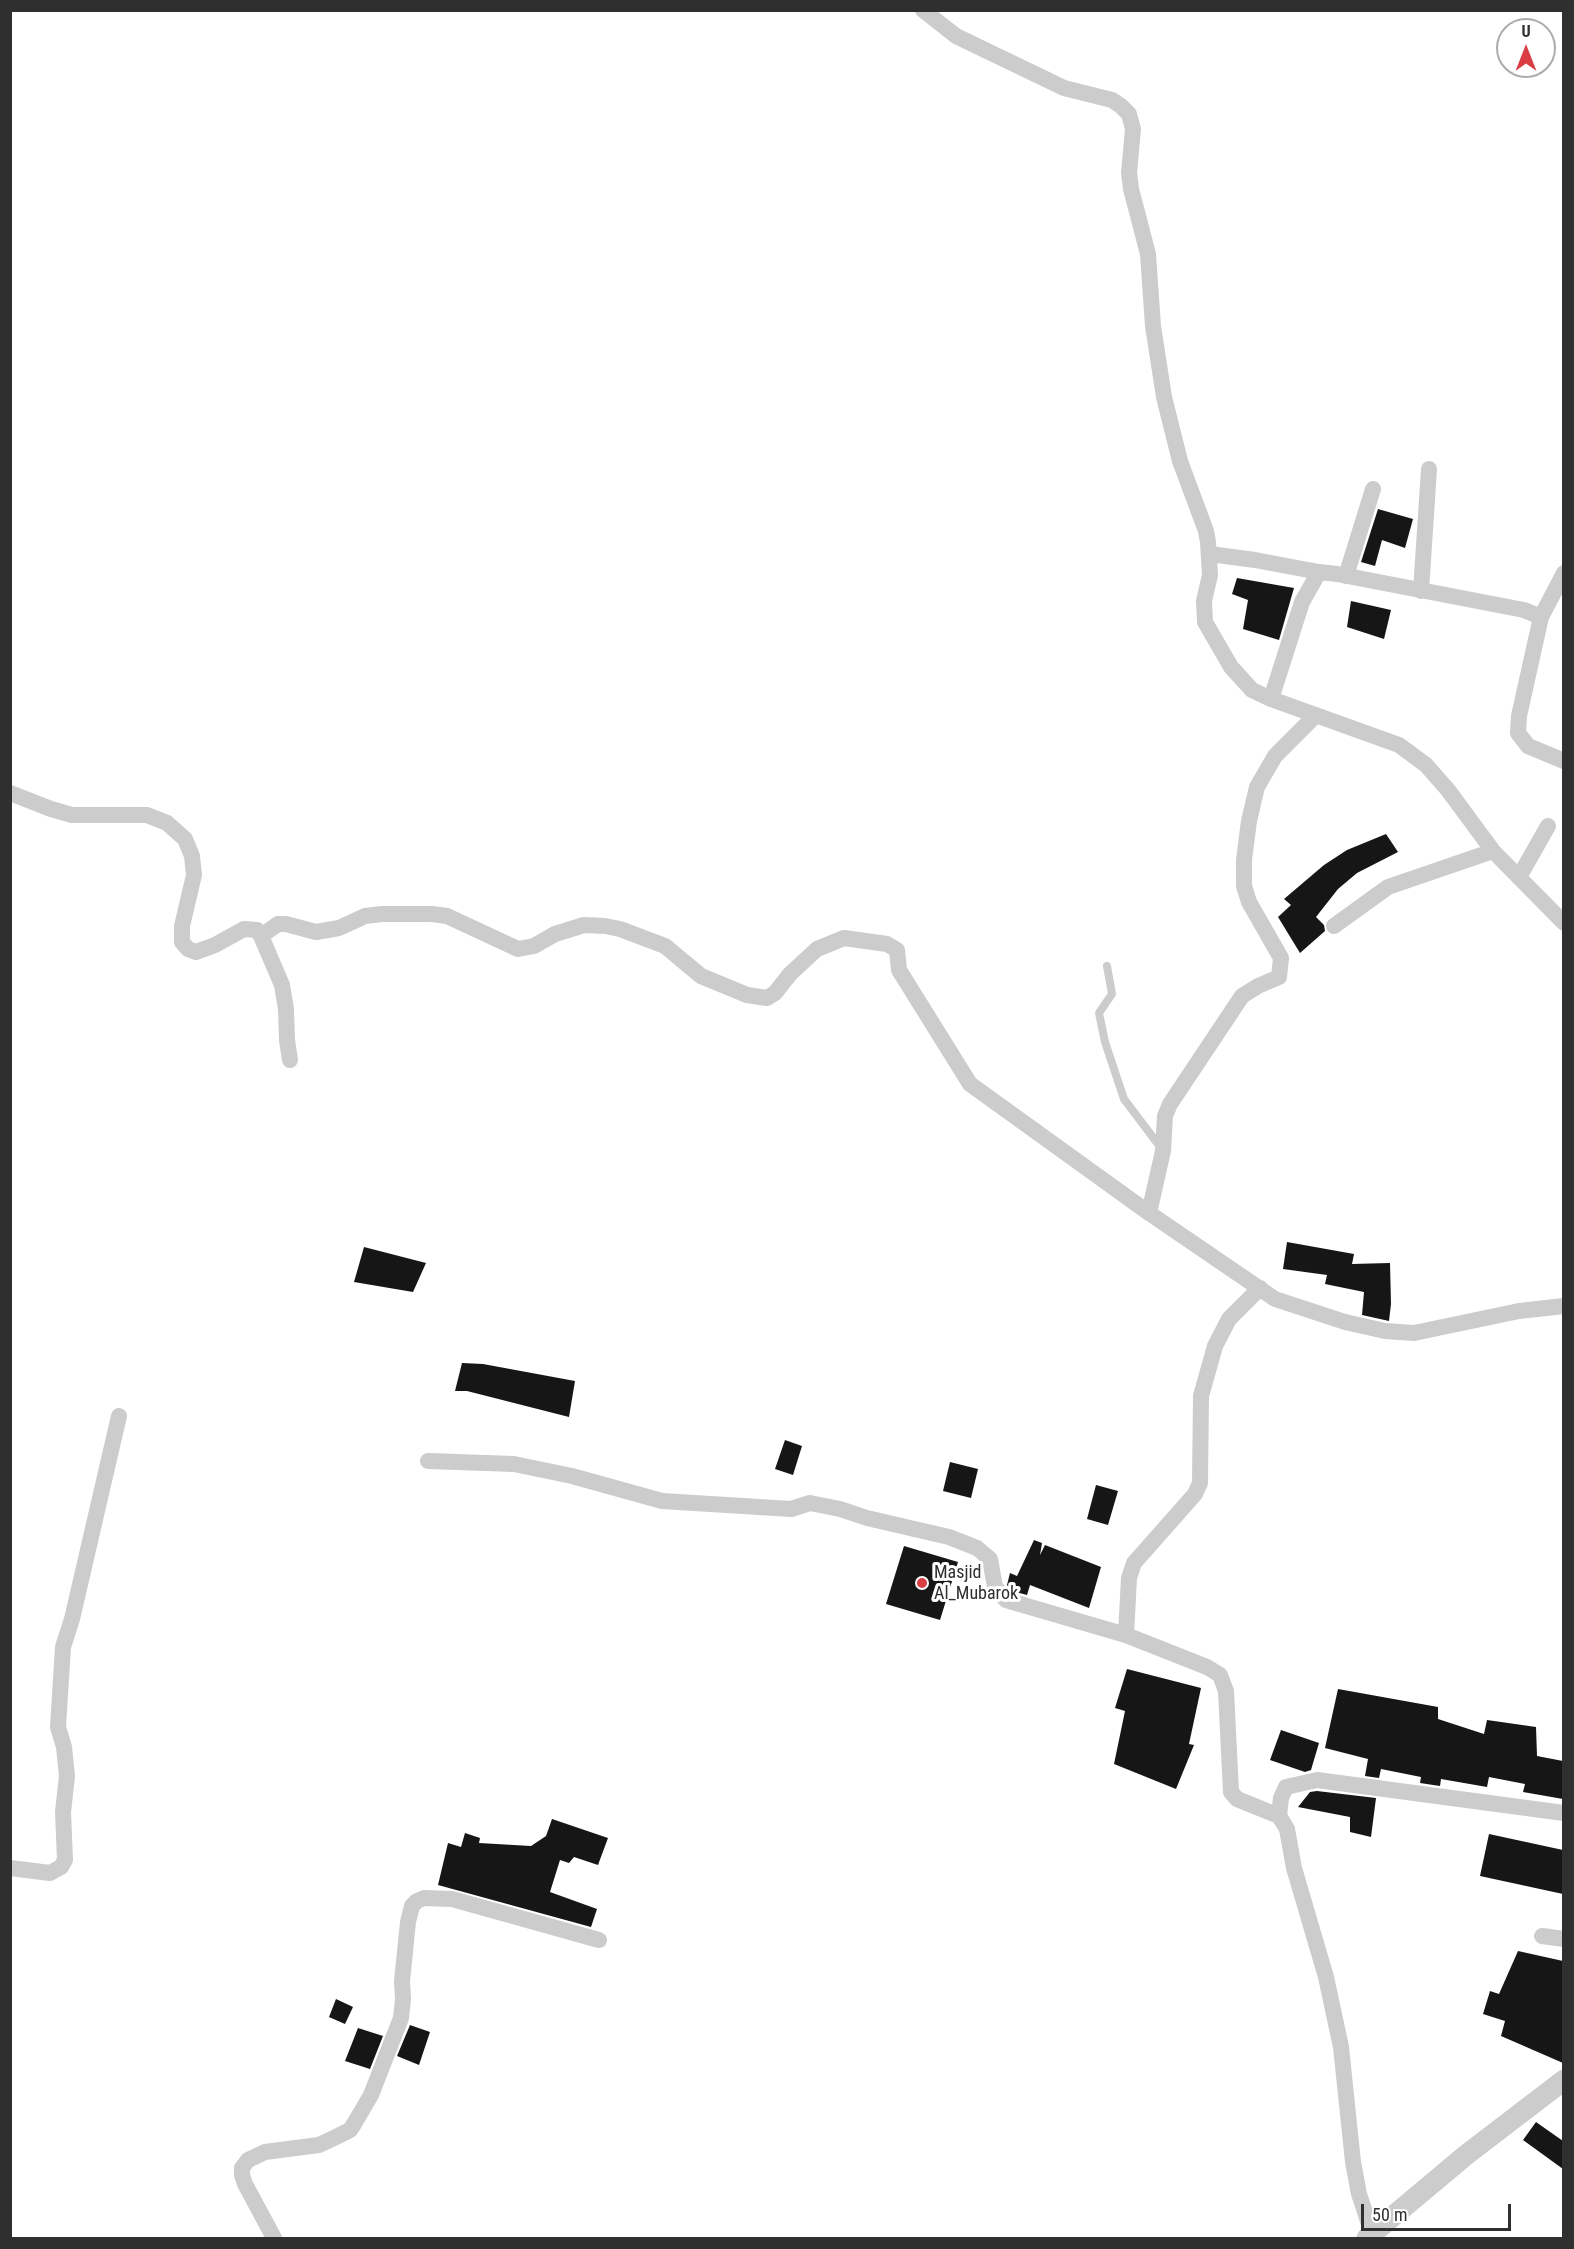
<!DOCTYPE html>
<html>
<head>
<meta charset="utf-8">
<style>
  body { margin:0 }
  #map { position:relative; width:1574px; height:2249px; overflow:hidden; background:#fff; font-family:"Roboto Condensed",sans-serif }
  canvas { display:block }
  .frame { position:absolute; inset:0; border:12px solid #2f2f2f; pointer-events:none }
  .north { position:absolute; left:1496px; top:18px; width:60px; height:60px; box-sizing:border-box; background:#fff; border:2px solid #acacac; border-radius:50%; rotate:0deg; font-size:16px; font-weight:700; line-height:24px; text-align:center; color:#2f2f2f }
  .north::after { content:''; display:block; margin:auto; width:21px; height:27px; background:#db3d45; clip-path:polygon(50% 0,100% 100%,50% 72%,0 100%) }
  .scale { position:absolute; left:1361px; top:2204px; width:150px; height:27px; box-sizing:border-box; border:3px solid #2f2f2f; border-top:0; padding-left:8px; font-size:18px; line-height:21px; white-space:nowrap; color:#2f2f2f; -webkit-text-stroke:4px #fff; paint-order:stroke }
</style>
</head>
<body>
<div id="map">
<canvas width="1574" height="2249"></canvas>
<div class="frame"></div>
<div class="north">U</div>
<div class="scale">50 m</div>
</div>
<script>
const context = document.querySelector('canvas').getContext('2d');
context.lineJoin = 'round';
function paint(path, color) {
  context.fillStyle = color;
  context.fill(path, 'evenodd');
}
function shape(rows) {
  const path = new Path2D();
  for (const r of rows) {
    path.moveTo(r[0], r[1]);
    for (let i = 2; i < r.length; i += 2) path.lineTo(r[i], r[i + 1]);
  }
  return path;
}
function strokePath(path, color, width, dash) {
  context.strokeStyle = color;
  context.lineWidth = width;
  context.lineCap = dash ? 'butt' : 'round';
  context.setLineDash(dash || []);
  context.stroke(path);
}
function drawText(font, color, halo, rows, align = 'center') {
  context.font = font + ' "Roboto Condensed",sans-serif';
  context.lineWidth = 6;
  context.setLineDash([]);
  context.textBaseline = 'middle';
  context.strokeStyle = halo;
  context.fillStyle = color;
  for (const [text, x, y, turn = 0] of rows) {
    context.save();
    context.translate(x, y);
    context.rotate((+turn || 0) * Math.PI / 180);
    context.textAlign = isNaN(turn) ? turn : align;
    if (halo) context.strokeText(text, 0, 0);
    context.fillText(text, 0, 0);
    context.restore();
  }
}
const building = shape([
  [1378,509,1413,519,1405,548,1382,540,1375,566,1361,562],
  [1237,578,1294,588,1279,640,1243,629,1248,600,1232,594],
  [1351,601,1391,610,1384,639,1347,627],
  [1386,834,1398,852,1357,873,1338,889,1316,917,1324,925,1325,931,1300,953,1278,917,1291,905,1284,899,1324,865,1347,850],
  [1287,1242,1354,1254,1352,1264,1390,1263,1391,1304,1389,1321,1362,1315,1364,1292,1325,1284,1327,1275,1283,1269],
  [364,1247,426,1263,413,1292,354,1282],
  [462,1363,483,1364,575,1381,569,1417,467,1391,455,1391],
  [785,1440,802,1446,793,1475,775,1469],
  [950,1462,978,1469,971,1498,943,1491],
  [1096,1485,1118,1491,1108,1525,1087,1519],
  [1034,1540,1042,1543,1040,1555,1045,1545,1101,1567,1089,1608,1030,1585,1027,1595,1012,1591,1007,1585,1010,1573,1017,1576],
  [904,1546,958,1562,940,1620,886,1604],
  [1127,1669,1201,1688,1189,1744,1194,1745,1176,1789,1114,1764,1125,1711,1115,1708],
  [1338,1689,1438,1707,1438,1719,1484,1734,1487,1720,1536,1727,1537,1756,1563,1761,1563,1799,1523,1792,1525,1784,1489,1777,1487,1787,1441,1779,1440,1786,1420,1783,1421,1777,1381,1769,1379,1778,1365,1776,1368,1759,1325,1748],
  [1281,1730,1319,1743,1311,1770,1305,1772,1270,1760],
  [1317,1791,1376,1798,1371,1837,1350,1832,1350,1817,1298,1807,1310,1792],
  [552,1819,608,1838,598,1865,574,1857,569,1863,560,1860,550,1892,597,1909,591,1927,438,1885,448,1843,461,1847,465,1833,480,1838,479,1843,531,1846,546,1836],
  [1489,1834,1563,1850,1563,1894,1480,1876],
  [1518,1951,1563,1961,1563,2063,1501,2036,1505,2021,1483,2014,1490,1991,1499,1994],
  [336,1999,353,2007,345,2024,329,2017],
  [410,2025,430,2032,419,2065,397,2056],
  [358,2028,383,2036,370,2069,345,2061],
  [1536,2122,1563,2141,1563,2169,1523,2140]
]);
const service = shape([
  [1107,966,1112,994,1099,1013,1105,1042,1124,1099,1161,1148]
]);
const minor = shape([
  [923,10,956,36,1064,88,1112,100,1121,106,1129,114,1133,129,1129,173,1131,189,1148,254,1153,326,1164,397,1180,461,1206,531,1208,542,1210,575,1204,601,1205,622,1231,667,1252,690,1271,699,1399,745,1426,765,1448,790,1493,851,1564,923],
  [1210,554,1255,560,1319,572],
  [1346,576,1373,489],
  [1421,591,1429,469],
  [1541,617,1564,573],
  [1271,699,1302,602,1319,572,1337,574,1524,610,1541,617,1519,716,1518,733,1528,746,1564,761],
  [10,793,51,809,72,815,147,815,167,823,185,839,192,856,194,875,182,926,182,942,188,949,196,952,215,945,244,929,257,930,261,936,282,985,286,1009,287,1040,290,1060],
  [1519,877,1548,826],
  [1334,926,1388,887,1493,851],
  [261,936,278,924,286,924,316,932,339,928,365,916,382,914,432,914,447,916,518,949,534,946,555,934,584,925,605,926,620,929,665,946,701,976,747,995,767,998,775,993,790,974,817,949,844,938,887,944,897,950,899,970,970,1084,1149,1213,1275,1299,1345,1322,1385,1331,1414,1333,1519,1311,1564,1306],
  [1149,1213,1163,1151,1165,1116,1170,1104,1242,996,1258,986,1279,977,1281,958,1249,902,1244,886,1244,860,1249,821,1257,787,1275,756,1316,715],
  [428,1461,514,1464,572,1476,662,1501,791,1509,810,1503,840,1509,867,1518,949,1537,977,1548,990,1559,995,1587,1006,1600,1126,1635,1207,1667,1220,1675,1226,1691,1231,1792,1237,1799,1279,1816,1287,1829,1294,1868,1326,1977,1341,2047,1353,2162,1359,2194,1372,2233],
  [1126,1635,1129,1578,1134,1563,1195,1494,1200,1483,1201,1396,1215,1346,1229,1319,1260,1288],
  [1279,1816,1281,1798,1286,1787,1317,1780,1564,1813],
  [10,1868,50,1873,61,1867,65,1860,63,1812,67,1776,64,1747,58,1727,63,1647,72,1619,119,1416],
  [1542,1936,1564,1939],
  [274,2238,245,2184,242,2175,242,2168,248,2160,265,2152,319,2145,336,2137,350,2130,354,2124,371,2095,401,2018,403,1999,402,1981,408,1922,412,1906,417,1901,424,1898,452,1899,599,1940]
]);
const tertiary = shape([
  [1367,2238,1466,2155,1564,2080]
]);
const markers = [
  [922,1583,6,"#db3d45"]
];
const poiNames = [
  ["Masjid",934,1573],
  ["Al_Mubarok",934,1594]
];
paint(building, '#161616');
strokePath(service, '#ccc', 8);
strokePath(minor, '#ccc', 16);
strokePath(tertiary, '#ccc', 21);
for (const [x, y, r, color] of markers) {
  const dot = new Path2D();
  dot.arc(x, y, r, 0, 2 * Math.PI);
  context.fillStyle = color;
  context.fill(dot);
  strokePath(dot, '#fff', 2);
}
drawText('18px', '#2f2f2f', '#fff', poiNames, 'left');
</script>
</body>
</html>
